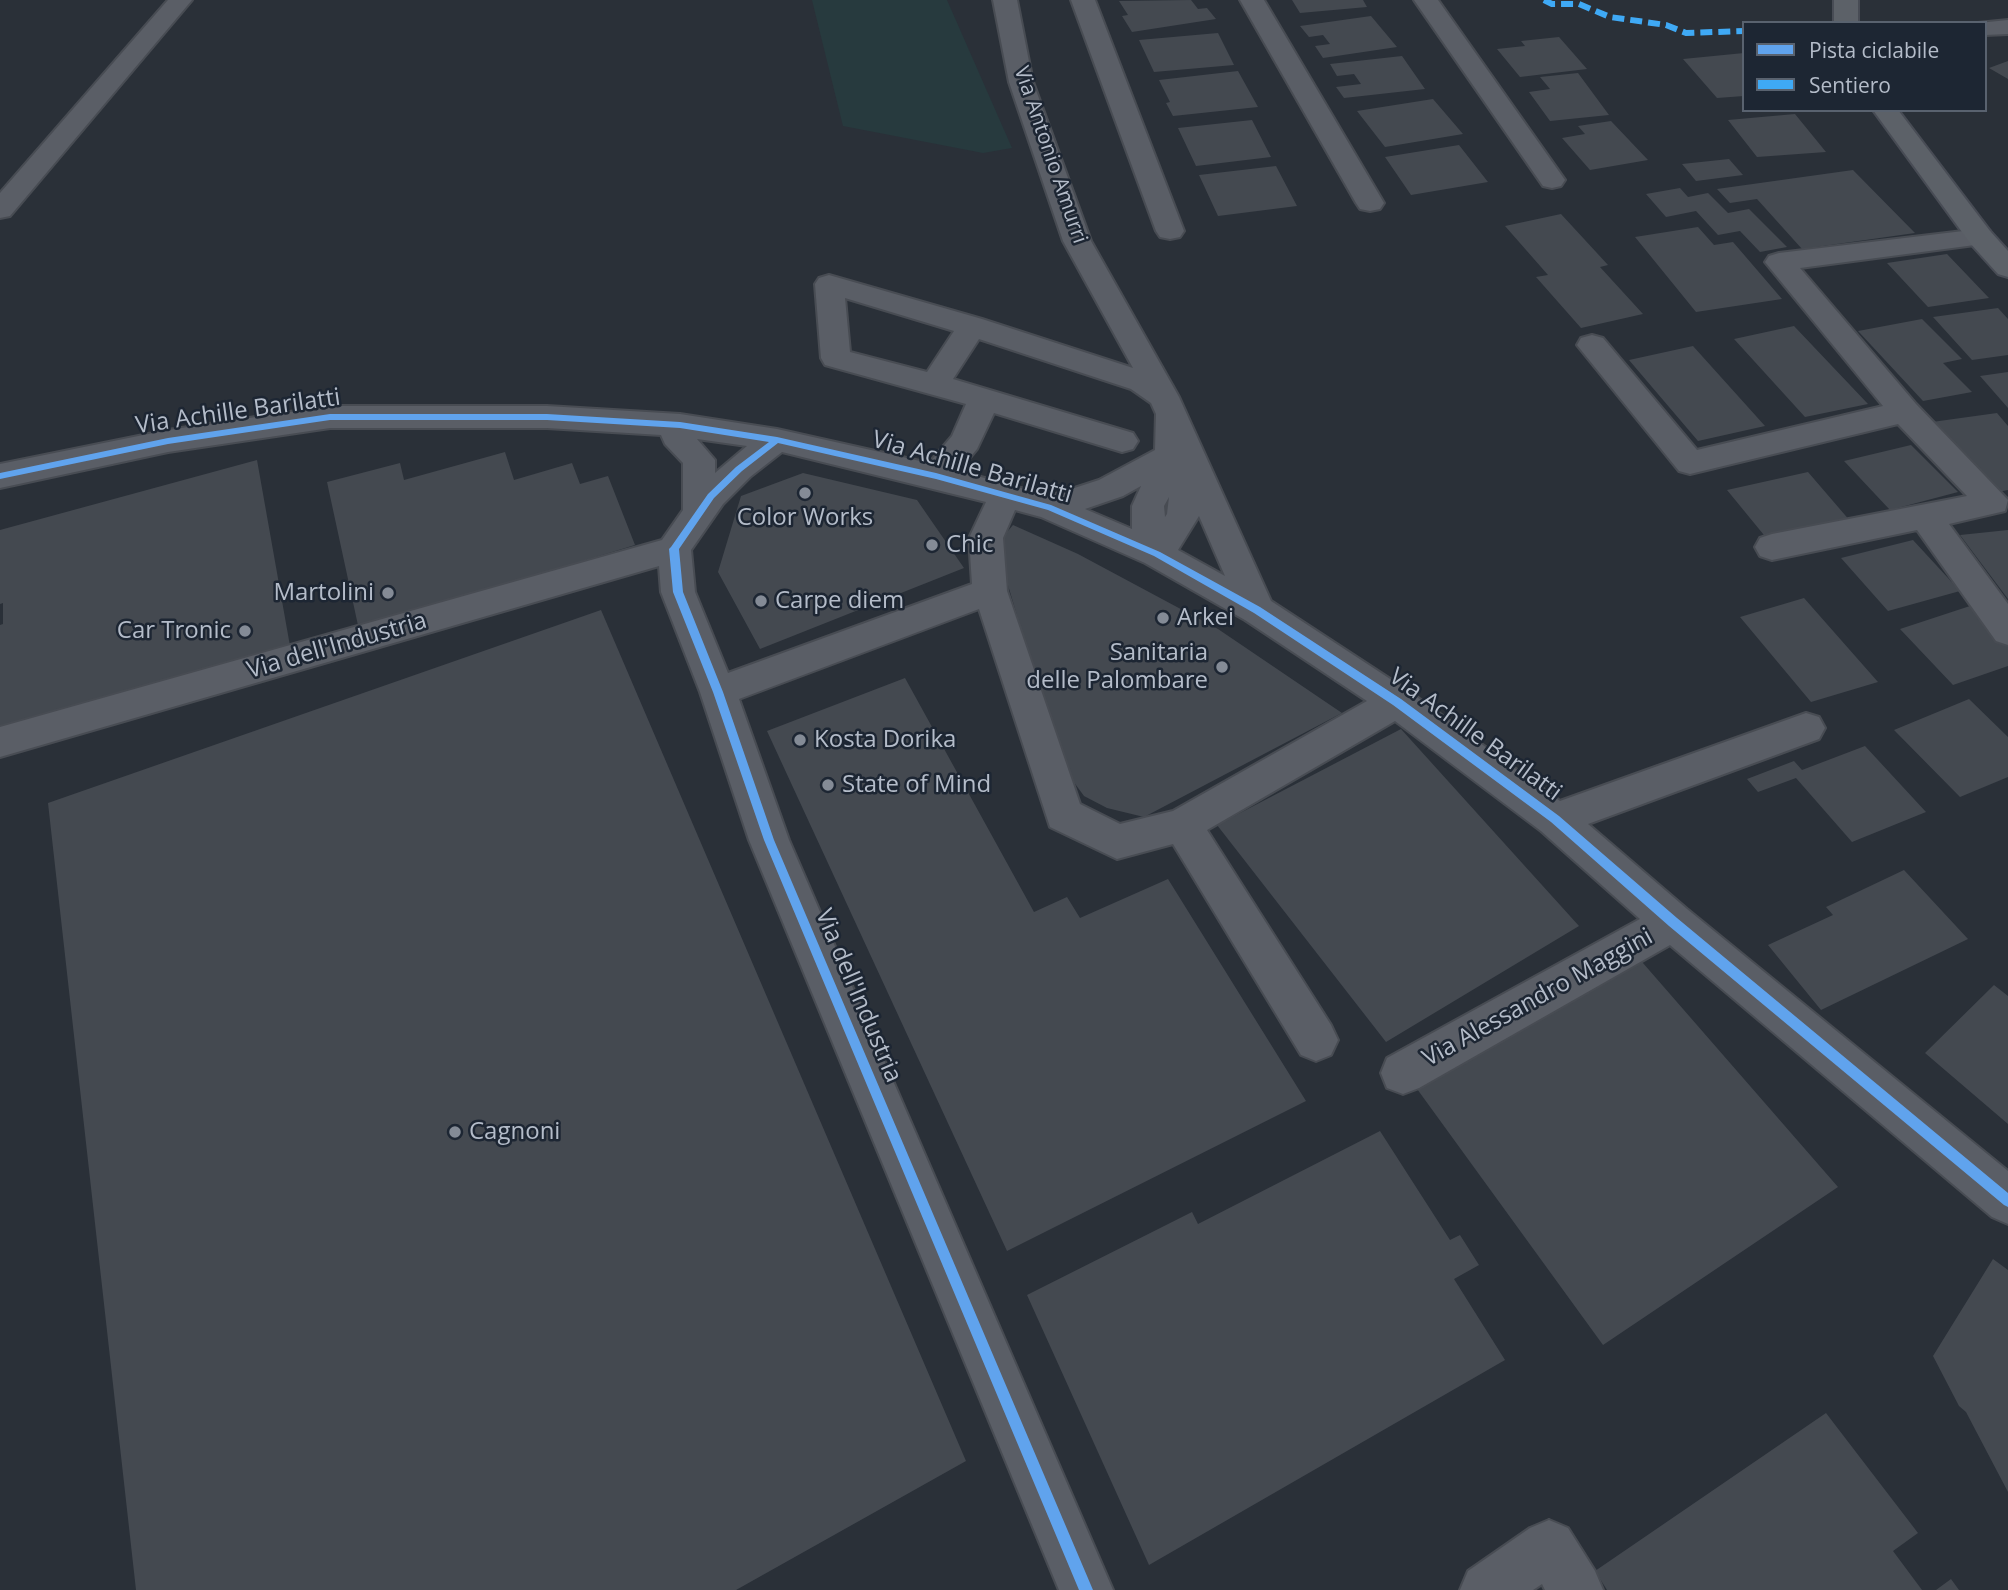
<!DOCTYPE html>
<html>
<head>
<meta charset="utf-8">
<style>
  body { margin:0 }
  #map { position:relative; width:2008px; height:1590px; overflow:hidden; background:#2a3038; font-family:"Open Sans",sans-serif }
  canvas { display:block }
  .legend { position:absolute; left:1742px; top:21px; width:245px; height:91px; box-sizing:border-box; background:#1d2633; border:2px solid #59626f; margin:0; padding:9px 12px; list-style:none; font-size:21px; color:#b4bcc9 }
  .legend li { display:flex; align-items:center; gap:14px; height:35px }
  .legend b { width:35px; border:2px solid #59626f }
</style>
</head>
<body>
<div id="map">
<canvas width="2008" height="1590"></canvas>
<ul class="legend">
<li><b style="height:9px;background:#60a3ed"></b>Pista ciclabile</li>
<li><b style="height:9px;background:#3fa9f5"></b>Sentiero</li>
</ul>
</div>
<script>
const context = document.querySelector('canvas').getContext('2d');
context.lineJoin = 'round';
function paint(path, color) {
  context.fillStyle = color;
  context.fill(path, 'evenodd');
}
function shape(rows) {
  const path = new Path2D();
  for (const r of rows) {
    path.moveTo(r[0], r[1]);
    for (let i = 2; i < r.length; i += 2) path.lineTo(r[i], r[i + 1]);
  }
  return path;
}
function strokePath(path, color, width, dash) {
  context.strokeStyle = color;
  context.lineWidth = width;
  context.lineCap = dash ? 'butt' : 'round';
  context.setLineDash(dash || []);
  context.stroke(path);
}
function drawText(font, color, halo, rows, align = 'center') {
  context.font = font + ' "Open Sans",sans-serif';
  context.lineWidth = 5;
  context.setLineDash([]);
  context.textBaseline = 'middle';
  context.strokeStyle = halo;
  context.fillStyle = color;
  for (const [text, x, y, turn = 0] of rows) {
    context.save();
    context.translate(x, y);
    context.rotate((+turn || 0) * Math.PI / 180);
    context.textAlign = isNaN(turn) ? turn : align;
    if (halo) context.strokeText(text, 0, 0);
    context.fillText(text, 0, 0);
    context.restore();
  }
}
const green = shape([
  [812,0,947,0,1012,148,983,153,843,126]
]);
const building = shape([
  [1191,0,1198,9,1207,8,1216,19,1132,32,1122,16,1128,15,1119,1],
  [1292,0,1363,0,1367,7,1300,13],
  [1371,16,1397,47,1323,58,1315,46,1330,44,1323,35,1309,37,1300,26],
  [1218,33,1234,65,1154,72,1139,40],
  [1559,37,1587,69,1520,77,1497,49,1525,46,1521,41],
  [1744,53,1744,96,1717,98,1683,59],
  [1402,56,1425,89,1344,98,1336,87,1361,84,1354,74,1337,76,1330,64],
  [2008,61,2008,79,1989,68],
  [1238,71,1258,107,1173,116,1166,103,1170,102,1159,80],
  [1578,73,1609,115,1550,121,1529,92,1550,89,1540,77],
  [1433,99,1463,134,1385,147,1357,111],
  [1795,114,1826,152,1757,157,1728,120],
  [1252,120,1271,157,1196,166,1178,128],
  [1611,121,1648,160,1590,170,1562,138,1585,134,1578,126],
  [1459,145,1488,182,1411,195,1385,157],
  [1729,159,1743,175,1696,181,1682,164],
  [1276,166,1297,206,1218,216,1199,175],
  [1853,170,1915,233,1802,249,1757,199,1730,203,1717,189],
  [1680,188,1688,197,1708,193,1728,213,1749,209,1787,247,1760,252,1740,231,1718,235,1696,211,1666,217,1646,194],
  [1561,214,1608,265,1600,267,1643,314,1581,328,1536,277,1548,275,1505,226],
  [1698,227,1714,245,1733,242,1782,299,1696,312,1635,237],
  [1947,254,1989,298,1928,307,1887,263],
  [1998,308,2008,319,2008,355,1972,360,1933,317],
  [1922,319,1962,359,1943,363,1972,392,1923,401,1858,331],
  [1794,326,1868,404,1805,417,1734,339],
  [1693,346,1765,426,1698,441,1629,360],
  [2008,372,2008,408,1980,376],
  [1997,413,2008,426,2008,490,1992,493,1932,422],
  [1911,445,1958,492,1890,510,1844,461],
  [505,452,514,480,572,463,580,484,608,476,635,545,359,630,327,482,400,463,404,480],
  [257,460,290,646,0,735,0,625,3,624,3,603,0,604,0,530],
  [1808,472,1851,522,1768,540,1727,490],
  [803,473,917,500,964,568,760,649,718,572,741,496],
  [1013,525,1078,554,1218,629,1342,713,1144,817,1107,808,1084,796,1062,766,996,545],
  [2008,530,2008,599,1960,535],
  [1913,540,1960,591,1888,611,1841,558],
  [1804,598,1878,682,1811,702,1740,617],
  [1970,606,2008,644,2008,666,1953,685,1900,629],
  [601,610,966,1461,736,1590,136,1590,48,803],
  [905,678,1034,912,1067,897,1080,918,1168,879,1306,1101,1007,1251,767,731],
  [1969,699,2008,737,2008,777,1960,797,1894,730],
  [1401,729,1579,926,1386,1042,1217,825],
  [1865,746,1926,812,1852,842,1796,778,1758,792,1747,779,1794,761,1802,770],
  [1904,870,1968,939,1821,1010,1768,945,1833,915,1826,907],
  [1636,955,1838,1187,1603,1345,1412,1082],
  [1994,985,2008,996,2008,1124,1925,1053],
  [1380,1131,1450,1240,1460,1235,1479,1265,1454,1279,1505,1360,1149,1565,1027,1295,1192,1212,1198,1224],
  [1993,1259,2008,1270,2008,1492,1966,1412,1959,1406,1933,1356],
  [1826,1413,1918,1533,1893,1551,1922,1590,1607,1590,1595,1571],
  [1951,1579,1959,1590,1936,1590]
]);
const minor = shape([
  [168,0,192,0,10,216,0,218,0,193,168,0],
  [993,0,1017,0,1033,82,1091,241,1179,397,1271,601,1410,692,1560,801,1806,713,1819,717,1825,728,1819,739,1588,824,1687,909,2008,1171,2008,1224,1992,1217,1670,945,1419,1088,1403,1094,1387,1088,1381,1073,1387,1058,1640,919,1541,831,1395,721,1207,830,1331,1025,1338,1040,1331,1055,1316,1061,1301,1055,1173,844,1117,859,1050,827,979,609,739,699,789,840,1113,1590,1059,1590,749,840,700,692,661,592,659,566,0,757,0,727,662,540,683,510,683,463,665,444,661,435,547,428,330,428,168,452,0,488,0,464,168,430,330,406,547,406,680,414,777,429,929,463,952,436,966,404,825,365,821,358,815,284,819,278,829,275,982,319,1133,368,1063,241,1009,82,993,0],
  [845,298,954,331,927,372,850,352,845,298],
  [979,339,1131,389,1151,403,1156,414,1155,450,1099,480,1050,496,959,471,977,449,994,413,1122,452,1133,449,1138,441,1133,433,953,379,979,339],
  [697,439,747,446,715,473,715,460,697,439],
  [782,452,986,502,969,538,972,584,728,673,695,592,691,550,723,504,750,477,782,452],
  [1141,486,1132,506,1132,529,1085,509,1123,496,1141,486],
  [1169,497,1167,514,1165,517,1164,506,1169,497],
  [1015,510,1041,517,1145,563,1245,620,1367,701,1173,811,1120,824,1080,804,1007,591,1003,538,1015,510],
  [1199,516,1225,576,1178,550,1199,516],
  [1071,0,1095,0,1184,231,1180,237,1170,239,1160,237,1156,231,1071,0],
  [1240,0,1264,0,1384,203,1380,209,1370,211,1360,209,1356,203,1240,0],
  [1414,0,1438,0,1565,180,1561,186,1552,188,1543,186,1414,0],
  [2008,20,2008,34,1985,35,1985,23,1978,23,2008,20],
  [1980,229,1990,231,1994,237,1990,243,1800,268,1916,404,2008,500,2005,511,1949,524,2008,604,2008,645,1996,641,1917,530,1772,560,1760,556,1755,547,1760,538,1772,534,1967,496,1898,424,1690,474,1679,471,1577,345,1581,338,1592,335,1603,338,1697,450,1883,406,1765,262,1769,256,1779,253,1980,229],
  [1549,1520,1568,1528,1595,1571,1603,1590,1545,1590,1542,1584,1533,1590,1460,1590,1468,1571,1530,1528,1549,1520]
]);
const major = shape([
  [1834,0,1858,0,1858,23,1834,23,1834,0],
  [1873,110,1898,110,1990,231,2008,251,2008,277,1998,274,1970,243,1873,110]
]);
const quiet = shape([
  [1544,0,1552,4,1579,4,1610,17,1666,25,1686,33,1744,31]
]);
const cycleway = shape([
  [330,414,547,414,680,422,777,437,936,473,1051,505,1160,552,1260,607,1401,699,1559,816,1677,918,2008,1193,2008,1207,2004,1205,1669,926,1551,822,1393,705,1254,613,1154,556,1048,510,936,479,778,443,742,471,714,498,679,549,683,592,723,692,774,840,1093,1590,1079,1590,764,840,713,692,673,592,669,549,671,547,708,494,736,467,769,442,680,428,547,420,330,420,168,444,0,479,0,473,168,438,330,414]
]);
const markers = [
  [805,493,7,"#848b96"],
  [932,545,7,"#848b96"],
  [388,593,7,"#848b96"],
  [761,601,7,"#848b96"],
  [1163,618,7,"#848b96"],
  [245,631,7,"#848b96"],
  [1222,667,7,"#848b96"],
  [800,740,7,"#848b96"],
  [828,785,7,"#848b96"],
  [455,1132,7,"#848b96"]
];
const farStreetnames = [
  ["Via Antonio Amurri",1050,155,71]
];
const streetNames = [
  ["Via Achille Barilatti",238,412,-8],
  ["Via Achille Barilatti",972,468,16],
  ["Via dell'Industria",337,646,-16],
  ["Via Achille Barilatti",1475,735,36],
  ["Via dell'Industria",858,996,67],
  ["Via Alessandro Maggini",1538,998,-29]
];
const poiNames = [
  ["Color Works",805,518,"center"],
  ["Chic",946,545],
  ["Martolini",374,593,"right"],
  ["Carpe diem",775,601],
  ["Arkei",1177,618],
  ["Car Tronic",231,631,"right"],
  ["Sanitaria",1208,653,"right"],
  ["delle Palombare",1208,681,"right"],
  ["Kosta Dorika",814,740],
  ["State of Mind",842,785],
  ["Cagnoni",469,1132]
];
paint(green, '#273a3e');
paint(building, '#444950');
strokePath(minor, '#484c53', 4);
strokePath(major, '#484c55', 4);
paint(minor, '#5a5e66');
paint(major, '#5c6168');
strokePath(quiet, '#3fa9f5', 6, [12, 6]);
paint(cycleway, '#60a3ed');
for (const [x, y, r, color] of markers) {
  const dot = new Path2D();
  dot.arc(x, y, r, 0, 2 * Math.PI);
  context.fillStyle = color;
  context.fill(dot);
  strokePath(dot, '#1d2633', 2.5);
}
drawText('21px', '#b4bcc9', '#1d2633', farStreetnames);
drawText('24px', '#b4bcc9', '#1d2633', streetNames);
drawText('24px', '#b4bcc9', '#1d2633', poiNames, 'left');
</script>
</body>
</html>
